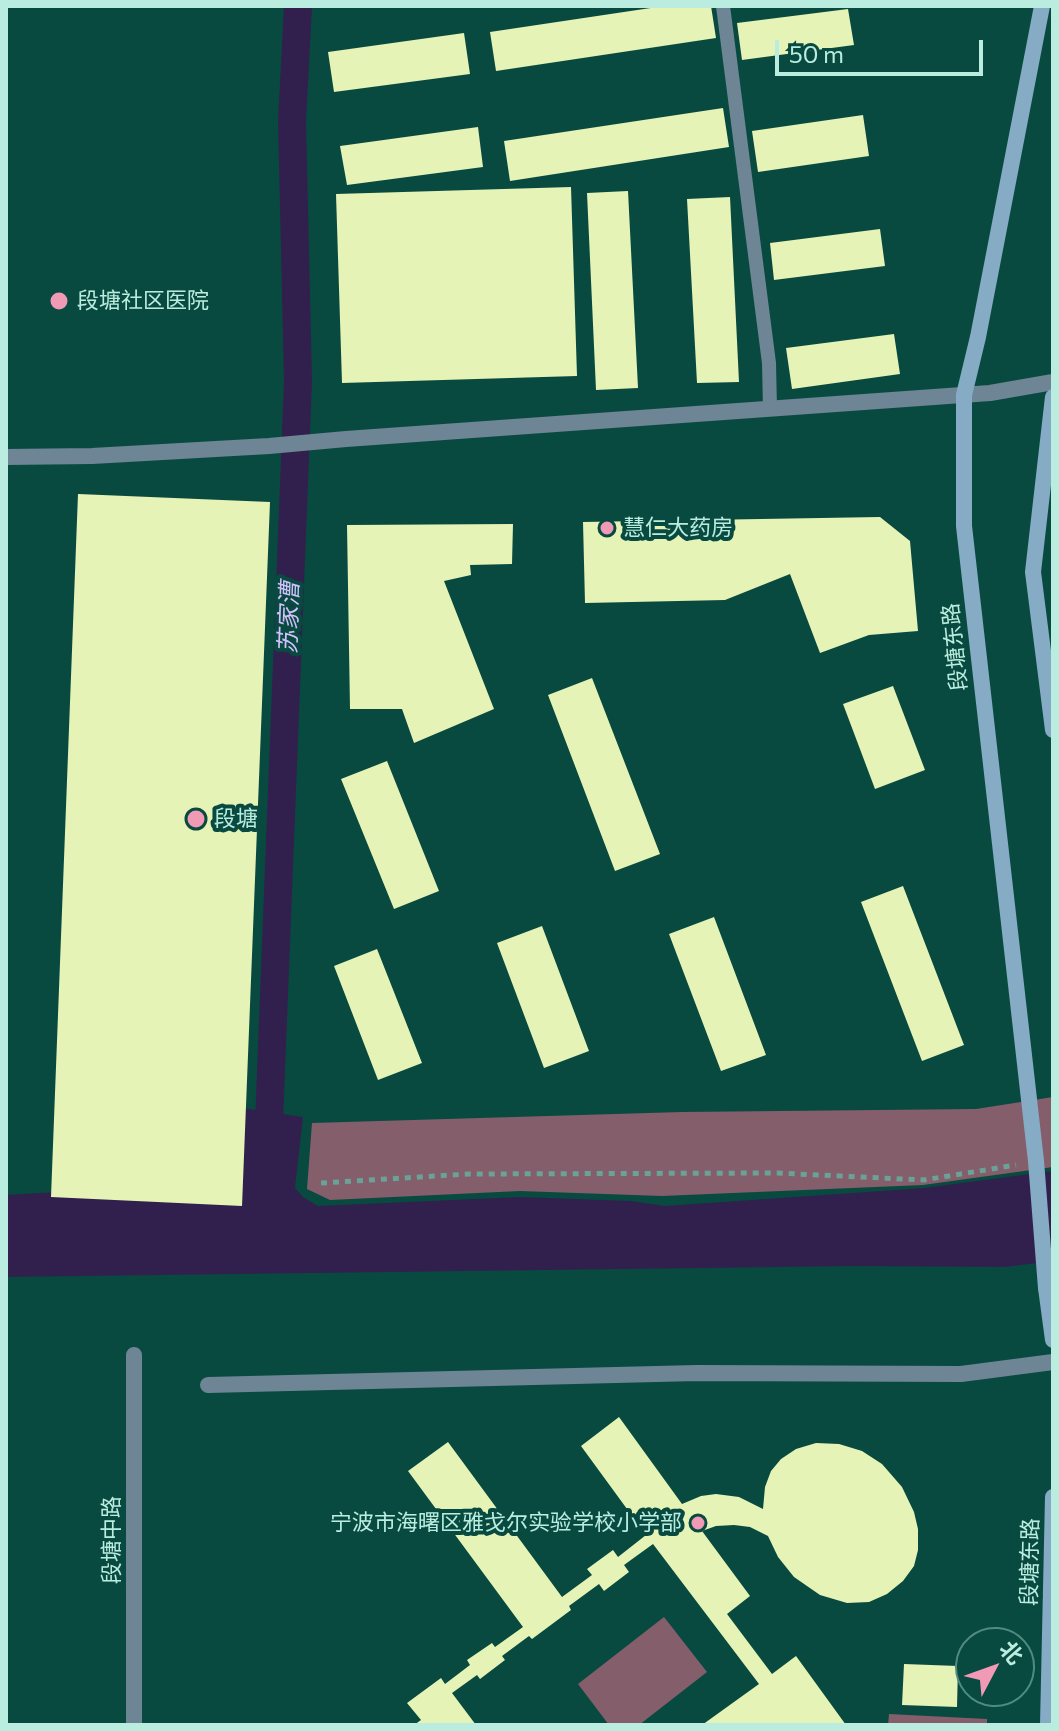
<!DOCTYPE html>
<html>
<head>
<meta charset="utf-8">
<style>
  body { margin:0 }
  #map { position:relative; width:1059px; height:1731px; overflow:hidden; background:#094a40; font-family:Commissioner,"Noto Sans SC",sans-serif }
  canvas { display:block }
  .frame { position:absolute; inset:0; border:8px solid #bbece0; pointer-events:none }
  .north { position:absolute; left:955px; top:1627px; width:80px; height:80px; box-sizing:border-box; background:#094a40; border:2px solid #508b80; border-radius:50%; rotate:49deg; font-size:22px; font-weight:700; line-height:32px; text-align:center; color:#bbece0 }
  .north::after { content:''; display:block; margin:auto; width:28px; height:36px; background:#f09ab6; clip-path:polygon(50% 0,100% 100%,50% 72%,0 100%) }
  .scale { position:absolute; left:775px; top:40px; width:208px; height:36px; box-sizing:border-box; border:4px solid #bbece0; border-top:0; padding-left:10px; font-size:24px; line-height:28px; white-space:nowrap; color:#bbece0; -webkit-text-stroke:6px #094a40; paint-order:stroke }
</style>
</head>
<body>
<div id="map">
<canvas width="1059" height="1731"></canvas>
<div class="frame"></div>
<div class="north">北</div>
<div class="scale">50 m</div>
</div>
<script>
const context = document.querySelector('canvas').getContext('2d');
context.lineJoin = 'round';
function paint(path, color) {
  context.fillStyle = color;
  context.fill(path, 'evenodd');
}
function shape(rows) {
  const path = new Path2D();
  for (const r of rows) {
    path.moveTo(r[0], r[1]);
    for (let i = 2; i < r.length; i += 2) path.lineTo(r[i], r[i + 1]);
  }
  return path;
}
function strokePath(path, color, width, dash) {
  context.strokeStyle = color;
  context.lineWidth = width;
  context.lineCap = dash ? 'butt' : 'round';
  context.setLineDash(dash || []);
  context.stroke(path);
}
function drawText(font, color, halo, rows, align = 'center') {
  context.font = font + ' Commissioner,"Noto Sans SC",sans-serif';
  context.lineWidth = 8;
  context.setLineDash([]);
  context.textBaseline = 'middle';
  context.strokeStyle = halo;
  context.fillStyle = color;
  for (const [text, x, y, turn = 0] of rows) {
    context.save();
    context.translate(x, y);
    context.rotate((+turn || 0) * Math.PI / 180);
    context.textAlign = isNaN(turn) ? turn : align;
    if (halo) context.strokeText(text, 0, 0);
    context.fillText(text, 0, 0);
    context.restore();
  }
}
const green = shape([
  [1053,1097,1053,1167,923,1185,662,1196,520,1191,330,1200,307,1189,312,1123,682,1112,976,1109],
  [664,1617,707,1672,639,1725,609,1725,578,1684],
  [889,1714,987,1719,987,1725,888,1725]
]);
const water = shape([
  [243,1108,303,1117,295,1188,303,1197,318,1206,520,1197,631,1201,665,1206,924,1188,1053,1171,1053,1261,1005,1267,854,1266,6,1277,6,1195,125,1188]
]);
const canal = shape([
  [268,1148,298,381,292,121,298,6]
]);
const building = shape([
  [664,6,711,6,716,38,496,71,490,32],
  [848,9,854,45,742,60,737,23],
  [464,33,470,74,334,92,328,52],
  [723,108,729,147,510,181,504,141],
  [863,115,869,156,758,172,752,131],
  [478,127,483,167,347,185,340,146],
  [571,187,577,376,342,383,336,194],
  [628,191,638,388,596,390,587,193],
  [730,197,739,382,697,383,687,199],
  [880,229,885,266,774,280,770,243],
  [894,334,900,374,792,389,786,348],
  [78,494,270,502,242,1206,51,1197],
  [880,517,910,541,918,631,869,635,820,653,790,574,725,600,585,603,583,522],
  [513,524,512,564,470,565,471,575,444,581,494,709,414,743,402,709,350,709,347,525],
  [592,678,660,854,615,871,548,695],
  [893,686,925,770,875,789,843,704],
  [387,761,439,891,394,909,341,779],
  [903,886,964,1045,922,1061,861,902],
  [714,917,766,1055,721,1071,669,934],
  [542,926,589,1051,544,1068,497,943],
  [377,949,422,1063,378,1080,334,966],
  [619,1417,682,1504,701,1496,716,1494,739,1497,763,1509,765,1487,771,1471,781,1459,796,1449,816,1443,839,1444,862,1451,882,1464,902,1487,914,1512,918,1529,918,1550,914,1566,903,1581,887,1594,869,1602,847,1603,820,1595,794,1577,778,1557,768,1536,750,1527,734,1525,716,1526,702,1531,750,1596,727,1614,772,1674,796,1656,846,1725,702,1725,759,1684,653,1544,624,1565,629,1572,604,1591,599,1584,569,1606,571,1610,532,1639,529,1636,502,1656,505,1660,480,1679,477,1675,452,1693,476,1725,414,1725,421,1720,407,1703,441,1678,445,1684,470,1665,467,1660,492,1643,495,1647,523,1627,408,1471,448,1442,562,1597,592,1575,587,1569,613,1550,618,1557,646,1535,581,1446],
  [904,1664,958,1666,957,1707,902,1705]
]);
const path = shape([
  [321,1183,469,1174,777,1173,924,1180,1016,1165]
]);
const service = shape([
  [723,6,769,363,770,409]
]);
const minor = shape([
  [208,1385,697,1373,961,1374,1053,1362],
  [134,1725,134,1355]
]);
const tertiary = shape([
  [6,457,92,456,269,446,346,439,990,393,1053,382]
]);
const secondary = shape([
  [1053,397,1033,572,1053,730],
  [1036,1161,964,526,964,395,978,337,1042,6],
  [1046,1288,1053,1340],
  [1048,1725,1053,1497]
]);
const secondaryBridge = shape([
  [1036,1161,1046,1288]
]);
const markers = [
  [59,301,10,"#f09ab6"],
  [607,528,8,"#f09ab6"],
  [196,819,10,"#f09ab6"],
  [698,1523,8,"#f09ab6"]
];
const poiNames = [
  ["段塘社区医院",77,301],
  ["慧仁大药房",623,528],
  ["段塘",214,819],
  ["宁波市海曙区雅戈尔实验学校小学部",682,1523,"right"]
];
const streetNames = [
  ["段塘东路",955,647,-96],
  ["段塘中路",112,1540,-90],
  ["段塘东路",1030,1562,-89]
];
const waterNames = [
  ["苏家漕",289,618,-88]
];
paint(green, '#845e6a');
paint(water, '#31204d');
strokePath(canal, '#31204d', 28);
paint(building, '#e5f3b6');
strokePath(path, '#6aa297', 5, [6, 6]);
strokePath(service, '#6e8595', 14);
strokePath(minor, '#6e8595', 16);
strokePath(tertiary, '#6e8595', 16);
strokePath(secondary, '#86abc5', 16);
strokePath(secondaryBridge, '#86abc5', 16);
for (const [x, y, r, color] of markers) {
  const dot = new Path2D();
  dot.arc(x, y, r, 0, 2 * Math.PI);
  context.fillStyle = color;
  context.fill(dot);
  strokePath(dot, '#094a40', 3);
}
drawText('22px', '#bbece0', '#094a40', poiNames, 'left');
drawText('22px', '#bbece0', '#094a40', streetNames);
drawText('italic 24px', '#d3c0ff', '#094a40', waterNames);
</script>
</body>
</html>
